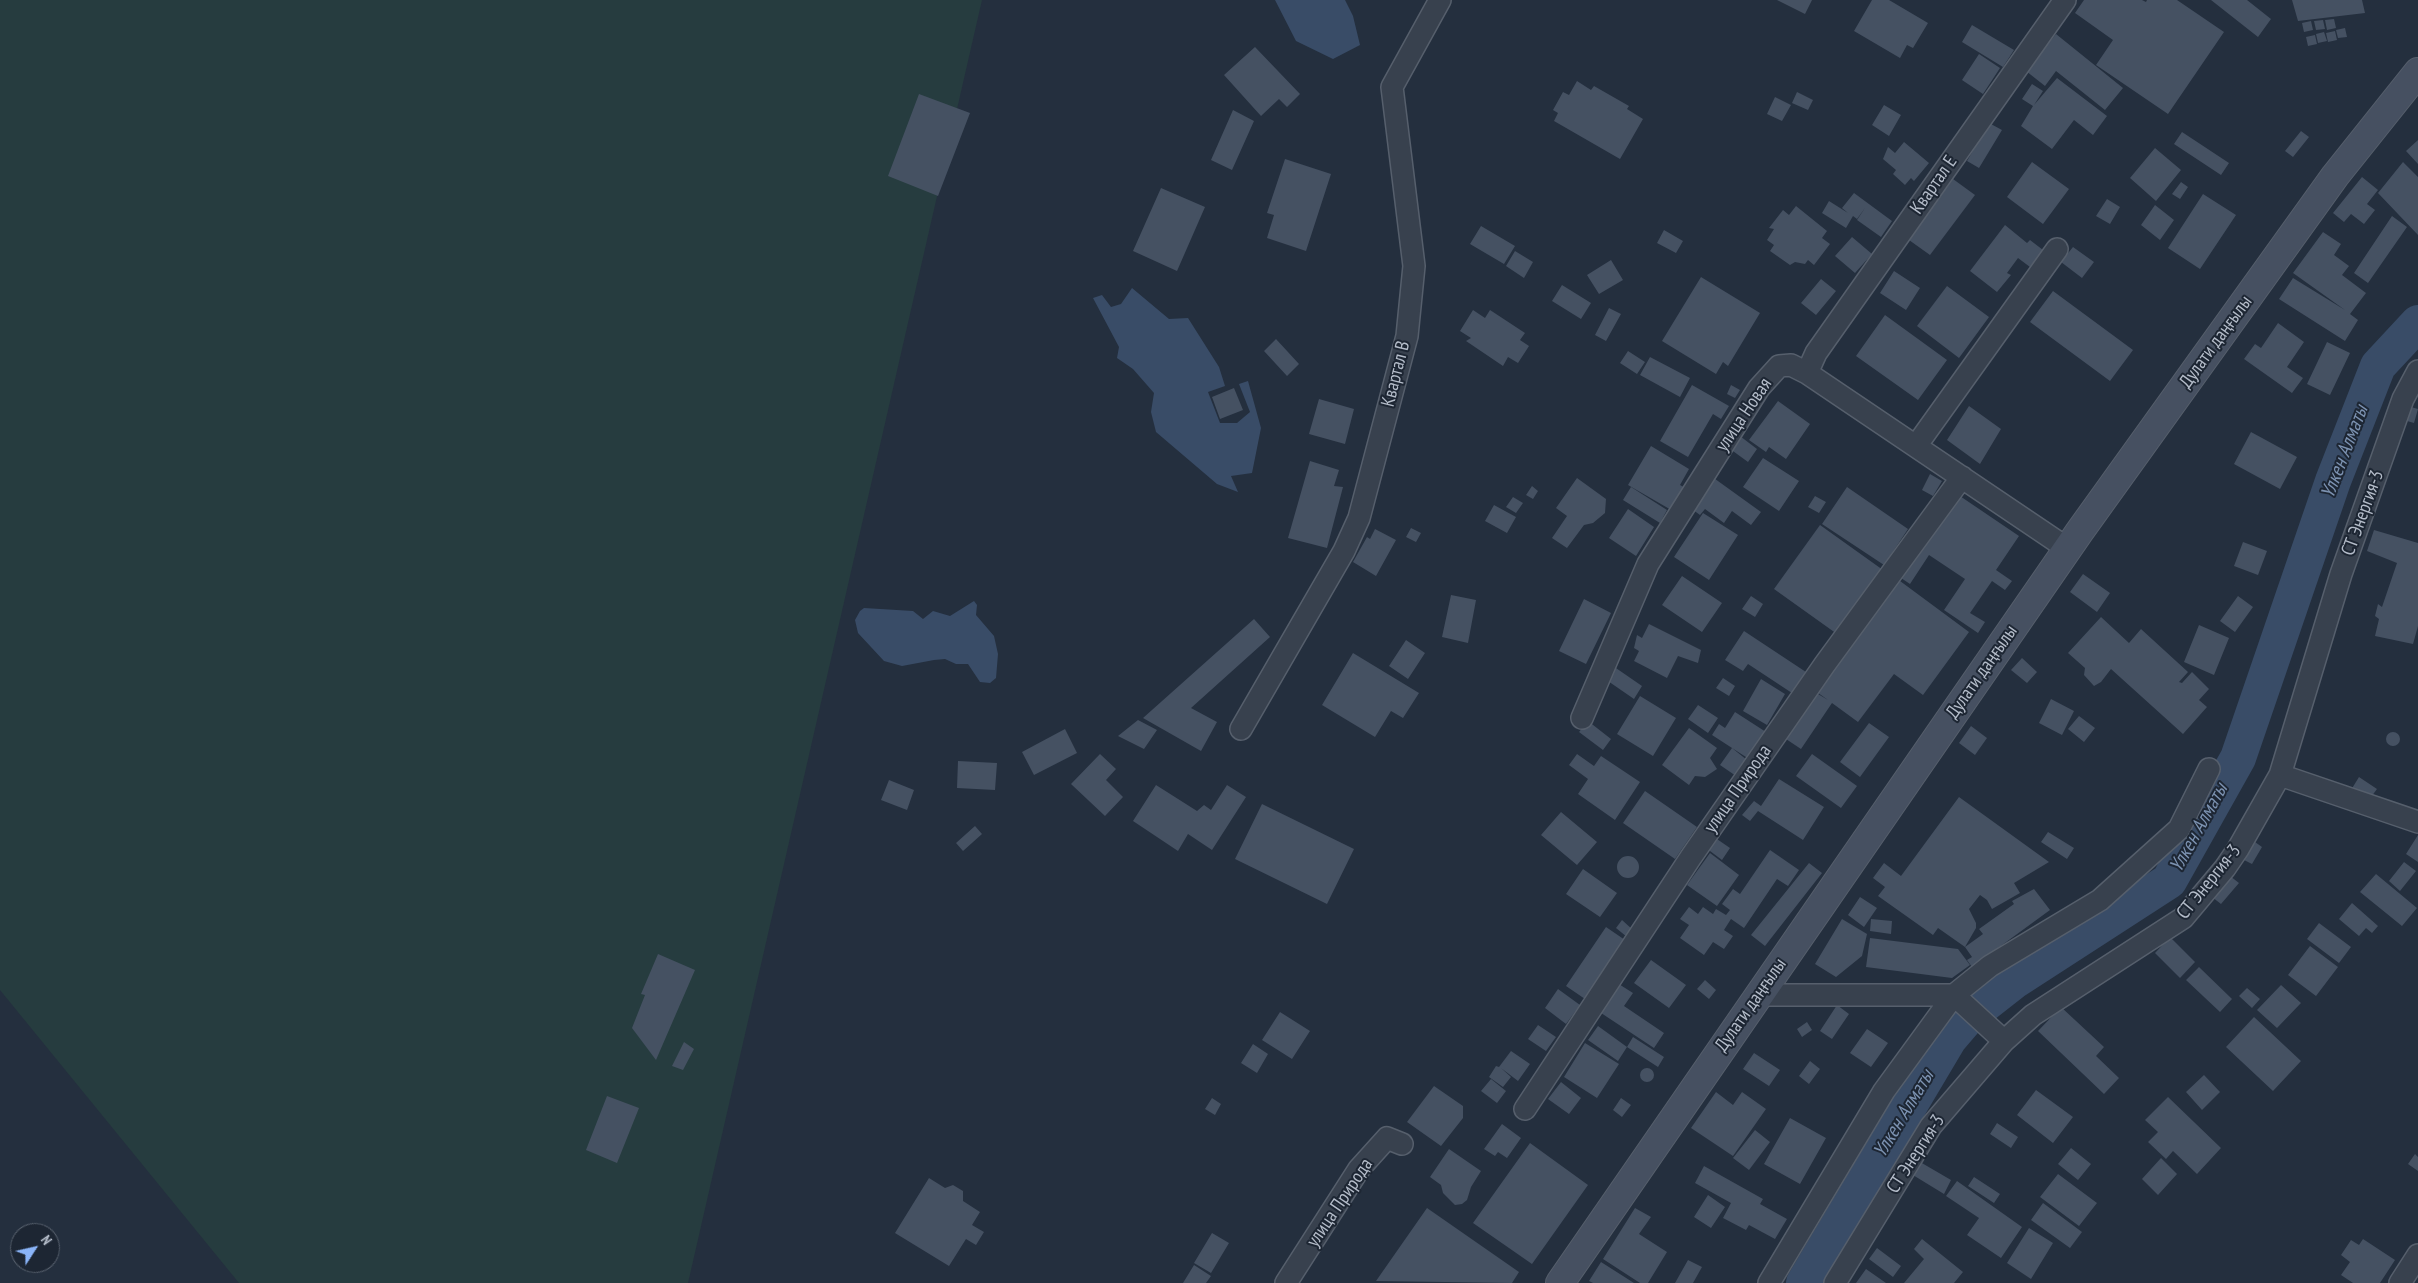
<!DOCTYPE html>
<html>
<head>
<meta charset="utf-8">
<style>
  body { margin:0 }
  #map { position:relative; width:2418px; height:1283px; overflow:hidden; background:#242f3e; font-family:"PT Sans Narrow",sans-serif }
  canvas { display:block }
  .north { position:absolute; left:10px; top:1223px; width:50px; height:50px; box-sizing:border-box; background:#1d2633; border:1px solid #59626f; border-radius:50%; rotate:55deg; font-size:14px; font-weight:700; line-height:20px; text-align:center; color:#b4bcc9 }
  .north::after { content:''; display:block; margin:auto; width:18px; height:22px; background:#8ab4f8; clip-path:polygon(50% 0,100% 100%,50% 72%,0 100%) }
</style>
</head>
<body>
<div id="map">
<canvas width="2418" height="1283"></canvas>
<div class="north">N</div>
</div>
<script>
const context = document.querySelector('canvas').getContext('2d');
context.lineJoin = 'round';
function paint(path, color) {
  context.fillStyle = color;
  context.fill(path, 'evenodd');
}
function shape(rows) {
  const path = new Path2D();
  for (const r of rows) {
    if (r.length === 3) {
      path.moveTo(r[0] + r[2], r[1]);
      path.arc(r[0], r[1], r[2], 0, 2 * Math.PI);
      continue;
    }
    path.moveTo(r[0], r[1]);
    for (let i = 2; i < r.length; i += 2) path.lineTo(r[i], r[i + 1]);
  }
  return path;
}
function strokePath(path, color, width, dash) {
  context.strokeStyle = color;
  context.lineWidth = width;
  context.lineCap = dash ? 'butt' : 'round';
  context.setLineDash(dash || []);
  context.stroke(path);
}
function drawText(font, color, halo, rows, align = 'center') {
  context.font = font + ' "PT Sans Narrow",sans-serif';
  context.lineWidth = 4;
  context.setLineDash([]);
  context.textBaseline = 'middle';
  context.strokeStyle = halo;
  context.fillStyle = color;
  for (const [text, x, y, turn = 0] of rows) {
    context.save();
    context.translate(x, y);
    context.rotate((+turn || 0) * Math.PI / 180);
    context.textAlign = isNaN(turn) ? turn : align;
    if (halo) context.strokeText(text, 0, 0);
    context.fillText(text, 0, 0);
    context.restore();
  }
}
const green = shape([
  [0,0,982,0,688,1283,239,1283,0,990]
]);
const water = shape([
  [1275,0,1345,0,1353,16,1360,45,1333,59,1296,41],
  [1132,288,1169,319,1188,318,1219,367,1225,386,1208,392,1220,423,1237,423,1250,412,1239,384,1248,381,1261,428,1252,473,1231,476,1238,492,1217,484,1156,432,1151,412,1154,393,1133,369,1117,358,1119,347,1093,298,1102,295,1111,307,1121,304],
  [974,601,977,605,976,615,994,636,998,654,996,678,990,683,980,682,968,664,956,664,945,659,934,660,902,666,884,661,858,633,855,620,860,611,864,608,913,611,923,619,933,611,950,616]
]);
const river = shape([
  [1804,1283,1949,1039,1967,1018,2013,982,2169,881,2238,758,2333,481,2378,366,2418,323]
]);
const building = shape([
  [1777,0,1812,0,1805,14],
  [1872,0,1889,0,1928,23,1913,48,1907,45,1900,58,1854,31],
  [2084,0,2142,0,2146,2,2147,0,2177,0,2224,32,2168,114,2096,65,2113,40,2075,13],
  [2211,0,2247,0,2271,19,2258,37],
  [2292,0,2362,0,2365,13,2298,21],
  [2334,19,2336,28,2327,30,2325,20],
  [2323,20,2325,29,2316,30,2314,21],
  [2311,21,2313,30,2304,32,2302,23],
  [1972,25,2014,50,2003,67,1962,42],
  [2345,28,2347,37,2338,38,2336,30],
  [2335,31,2337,40,2328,42,2326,33],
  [2324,32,2327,41,2318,43,2316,34],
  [2056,34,2123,88,2105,110,2056,71,2045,86,2026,71],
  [2315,35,2317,44,2308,46,2306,37],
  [1255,47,1300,94,1287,107,1279,99,1261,116,1224,75],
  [1979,54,2000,68,1983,94,1962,80],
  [2057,78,2107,116,2093,135,2074,120,2052,149,2021,126,2033,106,2022,99,2032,84,2043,91,2034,105],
  [1577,81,1591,90,1594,86,1629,106,1627,109,1643,119,1620,159,1554,121,1558,113,1553,110,1563,92,1569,95],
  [1797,92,1813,100,1808,110,1792,103],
  [919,94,970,113,938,196,888,176],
  [1775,97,1791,105,1782,121,1767,114],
  [1884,105,1901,115,1889,136,1872,125],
  [1233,110,1254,121,1232,170,1211,160],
  [1989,123,2002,130,1979,168,1967,161],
  [2301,131,2309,137,2293,157,2285,151],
  [2182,132,2229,163,2221,175,2174,144],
  [2418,140,2418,164,2406,151],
  [1904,142,1929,163,1914,181,1911,178,1905,185,1893,174,1896,170,1883,159,1888,147,1895,153],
  [2155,148,2181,170,2156,201,2130,178],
  [1285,159,1331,174,1306,251,1267,238,1274,215,1267,213],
  [2032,162,2069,189,2043,224,2007,197],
  [2403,162,2418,177,2418,235,2378,193],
  [2362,177,2378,190,2367,204,2375,210,2364,224,2351,214,2344,222,2333,213],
  [1953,179,1975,195,1930,255,1909,240],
  [2181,182,2188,187,2180,199,2172,194],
  [1161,188,1205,207,1177,271,1133,251],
  [1854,193,1892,221,1881,237,1857,220,1865,208,1857,219,1853,216,1846,228,1822,213,1829,201,1848,213,1842,208],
  [2203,194,2236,215,2200,269,2168,248],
  [2107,199,2120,207,2110,224,2096,216],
  [2155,205,2174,220,2160,240,2141,225],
  [1796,206,1827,231,1822,238,1830,244,1814,265,1808,260,1805,264,1795,262,1790,265,1770,251,1774,245,1767,240,1774,229,1769,228,1783,210,1789,215],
  [2392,216,2407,227,2368,283,2354,273],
  [2005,225,2027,243,2030,240,2043,250,2030,267,2018,258,2007,273,2011,275,1997,292,1970,271],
  [1481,226,1515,246,1504,264,1470,244],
  [1664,230,1683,241,1676,253,1657,243],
  [2323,232,2341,244,2334,255,2349,266,2342,275,2366,293,2350,314,2358,320,2345,341,2279,299,2293,278,2345,310,2293,273],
  [1852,237,1872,254,1855,273,1835,256],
  [2073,247,2094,262,2082,278,2061,262],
  [1515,251,1533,262,1524,278,1506,266],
  [1611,260,1623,280,1599,294,1587,275],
  [1894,271,1920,288,1906,310,1880,293],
  [1701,277,1760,313,1728,366,1723,362,1716,374,1662,341],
  [1821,279,1836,291,1816,315,1801,303],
  [1562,285,1591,303,1581,319,1552,301],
  [1947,286,1989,317,1959,358,1917,326],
  [2053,291,2133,350,2110,381,2030,322],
  [1609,308,1621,314,1606,341,1595,335],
  [1473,310,1485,318,1490,310,1525,333,1520,340,1529,346,1518,363,1508,357,1503,366,1466,341,1471,338,1460,331],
  [1885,315,1947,360,1918,400,1856,356],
  [2278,323,2304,342,2287,367,2303,378,2292,393,2244,359,2255,344,2261,348],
  [1276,339,1299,364,1287,376,1264,351],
  [2327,342,2350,353,2330,395,2307,384],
  [1628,351,1645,362,1637,374,1620,363],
  [1650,357,1690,378,1680,397,1640,375],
  [1692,385,1729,406,1721,419,1713,414,1688,457,1660,441],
  [1731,385,1740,390,1735,398,1727,394],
  [1234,388,1243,410,1220,419,1212,397],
  [1319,399,1354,409,1345,444,1309,434],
  [1778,401,1810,424,1786,459,1769,447,1766,452,1749,440],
  [1969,406,2001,429,1980,464,1947,440],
  [2411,407,2418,409,2414,423,2407,421],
  [2251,432,2297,457,2280,489,2234,464],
  [1736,433,1757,449,1748,462,1726,446],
  [1651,446,1689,469,1680,485,1687,489,1673,511,1628,485],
  [1763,458,1799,481,1779,511,1743,487],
  [1310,461,1339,470,1334,486,1343,487,1327,548,1288,538],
  [1930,474,1942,481,1933,496,1922,490],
  [1711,476,1761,512,1751,525,1732,511,1724,523,1705,509,1700,515,1689,507],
  [1577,478,1606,499,1605,513,1593,523,1584,525,1567,548,1552,538,1567,516,1556,508],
  [1532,486,1538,491,1533,499,1526,495],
  [1631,487,1667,510,1660,523,1623,500],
  [1847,487,1908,529,1884,565,1822,524],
  [1954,492,2019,536,1996,570,2012,581,2005,590,1992,581,1970,613,1985,622,1978,633,1944,610,1965,579,1929,555,1910,584,1898,576],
  [1815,496,1826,502,1819,513,1808,507],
  [1513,497,1523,503,1516,513,1506,507],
  [1494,505,1516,517,1507,533,1485,521],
  [1628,509,1654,527,1636,556,1609,538],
  [1703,513,1738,535,1709,580,1674,557],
  [1820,525,1883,570,1837,634,1774,589],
  [1411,528,1421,533,1416,542,1406,537],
  [1375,529,1396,540,1376,576,1353,562,1367,537,1370,539],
  [2374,530,2418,543,2418,626,2413,644,2375,636,2379,619,2375,616,2378,604,2382,607,2397,563,2367,551],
  [2243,542,2267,551,2258,575,2234,566],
  [2083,574,2110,593,2097,612,2070,592],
  [1682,576,1722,603,1702,632,1662,605],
  [1896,578,1969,632,1923,695,1894,674,1858,722,1832,703,1801,749,1783,737,1813,691,1828,700,1814,690],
  [1451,595,1476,600,1468,643,1442,637],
  [1751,596,1763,604,1755,617,1742,609],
  [2238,596,2253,607,2235,632,2220,621],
  [1584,599,1611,613,1586,664,1559,651],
  [2101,617,2129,643,2141,629,2188,672,2179,682,2182,683,2192,672,2209,689,2199,700,2207,707,2183,734,2111,669,2101,682,2094,686,2084,675,2085,668,2068,653],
  [1254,619,1270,637,1191,708,1217,722,1201,751,1143,718],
  [1649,624,1701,650,1698,663,1678,656,1667,678,1634,661,1639,651,1634,648,1637,635,1642,638],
  [2199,625,2229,638,2214,675,2184,662],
  [1744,631,1809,674,1795,695,1748,664,1743,671,1725,660],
  [1406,640,1425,653,1408,679,1389,666],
  [1353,653,1419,693,1403,718,1391,711,1375,737,1322,705],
  [2022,658,2037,672,2027,683,2011,670],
  [1613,666,1642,686,1634,699,1605,679],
  [1723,678,1735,686,1729,696,1716,688],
  [1761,679,1785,694,1767,725,1743,711],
  [1640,696,1676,718,1653,756,1617,734],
  [2051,699,2074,711,2062,735,2039,723],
  [1698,705,1718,718,1708,733,1688,719],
  [1735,712,1766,732,1749,759,1712,735,1719,724,1725,728],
  [2079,716,2095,728,2084,742,2068,729],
  [1138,720,1157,730,1144,749,1118,736],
  [1588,721,1611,739,1603,750,1579,732],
  [1869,723,1889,737,1860,777,1840,762],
  [1971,726,1987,738,1975,755,1959,743],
  [1689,728,1717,748,1710,758,1717,769,1705,777,1695,776,1689,785,1662,765],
  [1065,729,1077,753,1034,775,1022,752],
  [2393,739,7],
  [1732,748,1747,760,1736,776,1720,765],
  [1100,754,1116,769,1106,780,1123,797,1105,816,1071,784],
  [1577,754,1594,766,1601,756,1640,782,1615,820,1578,794,1588,779,1569,765],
  [1812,754,1857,786,1841,808,1796,776],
  [958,761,997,763,995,790,957,788],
  [2359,777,2377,789,2368,801,2351,790],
  [1779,779,1824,807,1803,840,1758,811,1750,821,1742,815,1754,801,1761,806],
  [889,780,914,790,907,810,881,800],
  [1156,785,1197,811,1204,805,1211,810,1227,785,1246,797,1212,850,1188,834,1178,851,1133,821],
  [1645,791,1697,827,1675,859,1623,823],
  [1959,797,2049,862,2014,883,2020,893,1992,909,1987,900,1980,895,1969,909,1976,923,1976,928,1965,947,1938,928,1933,935,1878,896,1885,887,1873,878,1884,863,1901,876],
  [1262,804,1354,849,1327,904,1235,859],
  [1561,812,1597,842,1577,865,1541,835],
  [975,826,982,834,963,851,956,843],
  [2048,832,2074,848,2067,859,2041,842],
  [2418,835,2418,862,2406,854],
  [1714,837,1730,848,1722,860,1706,848],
  [2255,842,2262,847,2252,864,2244,860],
  [1770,850,1799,870,1788,886,1777,879,1744,928,1731,919,1724,930,1733,936,1724,949,1713,942,1704,955,1680,938,1689,925,1680,919,1689,907,1698,914,1703,907,1713,914,1716,909,1726,915,1730,910,1722,904,1733,889,1740,894],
  [1710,853,1739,875,1717,906,1687,885],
  [1628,867,11],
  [2404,862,2416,871,2400,891,2389,881],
  [1809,863,1822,873,1765,946,1751,935],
  [1583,869,1617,893,1600,917,1566,894],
  [2376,874,2417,908,2402,926,2360,892],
  [2230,876,2239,883,2221,904,2212,897],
  [2034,889,2050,910,1972,967,1967,960,1972,957,1965,947,1983,934,1979,929,2014,904,2012,901],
  [1860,897,1877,908,1864,927,1848,915],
  [2352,903,2378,926,2372,933,2366,928,2359,936,2339,919],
  [1842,919,1867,934,1862,956,1836,977,1815,964],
  [1871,919,1892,921,1891,934,1870,931],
  [1622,920,1633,930,1627,937,1616,928],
  [2319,923,2351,947,2339,963,2307,939],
  [1606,927,1625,940,1585,999,1566,986],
  [2170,937,2195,962,2180,978,2155,953],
  [1870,938,1958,949,1970,965,1952,978,1866,967],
  [2310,946,2338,967,2316,996,2288,975],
  [658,954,695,970,656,1060,632,1028,645,995,641,994],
  [1651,960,1686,985,1669,1008,1634,983],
  [2199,967,2232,999,2220,1012,2186,980],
  [1705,980,1716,990,1709,999,1697,989],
  [1614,981,1633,993,1624,1006,1664,1033,1654,1048,1595,1009],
  [2281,985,2301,1003,2277,1028,2257,1010],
  [2247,988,2260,999,2252,1008,2239,996],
  [1558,989,1580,1005,1566,1024,1545,1008],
  [1837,1005,1849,1014,1832,1039,1820,1031],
  [2061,1007,2104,1047,2096,1056,2119,1078,2104,1094,2038,1031],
  [1280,1012,1310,1031,1292,1059,1262,1040],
  [2254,1017,2301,1061,2273,1091,2226,1047],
  [1807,1022,1812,1030,1802,1037,1797,1029],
  [1538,1025,1556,1037,1546,1051,1528,1039],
  [1598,1026,1627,1047,1633,1037,1664,1057,1658,1067,1627,1047,1618,1061,1588,1040],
  [1867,1029,1888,1043,1871,1067,1850,1053],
  [684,1042,694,1049,683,1070,672,1066],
  [1585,1043,1619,1064,1597,1098,1564,1077],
  [1253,1044,1268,1054,1257,1073,1241,1063],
  [1511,1051,1530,1064,1518,1081,1501,1068,1511,1077,1503,1087,1489,1077,1496,1066,1499,1067],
  [1754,1053,1780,1070,1769,1086,1743,1069],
  [1810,1061,1820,1069,1809,1084,1799,1076],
  [1647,1075,7],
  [2204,1075,2220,1092,2202,1110,2186,1092],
  [1491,1079,1506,1091,1497,1103,1481,1091],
  [1561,1082,1581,1098,1569,1114,1548,1099],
  [1434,1086,1463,1106,1463,1118,1441,1146,1407,1122],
  [2036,1090,2073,1117,2053,1143,2017,1115],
  [1716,1092,1733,1105,1742,1092,1766,1109,1733,1156,1691,1128],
  [607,1096,639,1108,617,1163,586,1150],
  [2168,1097,2221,1148,2197,1174,2173,1151,2166,1159,2148,1142,2158,1132,2145,1120],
  [1212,1098,1221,1104,1215,1115,1205,1109],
  [1621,1098,1631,1105,1622,1117,1613,1110],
  [1790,1118,1826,1138,1800,1184,1764,1164],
  [1997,1123,2018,1137,2011,1148,1990,1134],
  [1502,1124,1521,1138,1507,1158,1498,1152,1495,1156,1484,1149],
  [1755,1130,1770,1142,1749,1170,1733,1158],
  [1530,1143,1588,1185,1532,1264,1473,1223],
  [2071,1148,2091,1164,2078,1180,2058,1164],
  [1449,1149,1481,1171,1471,1187,1467,1200,1462,1204,1455,1205,1443,1193,1441,1185,1430,1177],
  [2415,1154,2418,1157,2418,1171,2408,1164],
  [2161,1158,2177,1174,2158,1195,2142,1179],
  [1915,1159,1951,1180,1944,1194,1908,1172],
  [1704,1166,1763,1199,1760,1204,1787,1219,1775,1239,1749,1225,1746,1230,1723,1218,1731,1203,1695,1183],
  [2058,1174,2097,1203,2079,1226,2040,1197],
  [1974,1177,2000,1194,1994,1203,1968,1186],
  [929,1178,945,1188,953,1185,963,1191,963,1201,980,1212,972,1225,984,1232,976,1245,966,1239,949,1266,895,1233],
  [1957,1181,2022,1227,2001,1258,1967,1235,1979,1218,1946,1196],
  [1708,1195,1725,1207,1711,1228,1694,1217],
  [2043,1203,2082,1232,2070,1248,2031,1220],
  [1427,1208,1519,1272,1512,1283,1376,1281],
  [1635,1208,1651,1217,1639,1234,1667,1252,1648,1283,1640,1283,1603,1259],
  [2029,1228,2053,1243,2031,1279,2007,1263],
  [1212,1233,1229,1243,1211,1273,1194,1263],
  [1922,1239,1963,1272,1954,1283,1904,1283,1924,1259,1914,1249],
  [2363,1239,2395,1260,2380,1283,2353,1283,2341,1275,2350,1262,2341,1255,2351,1240,2359,1245],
  [1877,1248,1901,1266,1893,1277,1869,1259],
  [1688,1260,1702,1267,1693,1283,1675,1283],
  [1601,1262,1634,1283,1593,1283,1589,1281],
  [1194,1265,1211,1276,1206,1283,1183,1283],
  [1866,1269,1886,1283,1856,1283]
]);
const street = shape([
  [1807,373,1816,353,2065,0],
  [1916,446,2057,249],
  [1582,718,1648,564,1759,388,1779,366,1791,365,1807,373,2068,549],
  [1241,729,1344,551,1359,518,1407,336,1414,266,1392,87,1440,0],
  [2280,775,2418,822],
  [1757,995,1954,995,2004,1041],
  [1525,1109,1691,857,1825,664,1962,477],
  [1286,1283,1359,1169,1387,1138,1402,1144],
  [1769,1283,1884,1091,1954,995,1990,966,2100,900,2179,829,2209,769],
  [1835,1283,1931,1126,2004,1041,2033,1015,2183,918,2225,868,2238,849,2280,775,2341,574,2403,399,2418,371],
  [2400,1283,2418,1255]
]);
const secondary = shape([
  [1560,1283,2080,531,2335,176,2418,72]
]);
const streetNames = [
  ["Квартал Е",1934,185,-55],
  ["Дулати даңғылы",2216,342,-54],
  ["Квартал В",1396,374,-76],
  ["улица Новая",1744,415,-56],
  ["СТ Энергия-3",2363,513,-70],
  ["Дулати даңғылы",1982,672,-55],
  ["улица Природа",1738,789,-55],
  ["СТ Энергия-3",2209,882,-51],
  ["Дулати даңғылы",1751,1005,-55],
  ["СТ Энергия-3",1916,1154,-57],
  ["улица Природа",1340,1203,-56]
];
const waterNames = [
  ["Үлкен Алматы",2345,452,-69],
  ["Үлкен Алматы",2199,828,-61],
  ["Үлкен Алматы",1904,1114,-59]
];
paint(green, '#263c3f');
paint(water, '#394c67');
strokePath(river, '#394c67', 36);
paint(building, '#455162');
strokePath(street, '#565f6c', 24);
strokePath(secondary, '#565f6c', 30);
strokePath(street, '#38414e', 21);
strokePath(secondary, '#465061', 28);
drawText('19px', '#b4bcc9', '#1d2633', streetNames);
drawText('italic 20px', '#7c92b1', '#1d2633', waterNames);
</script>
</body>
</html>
